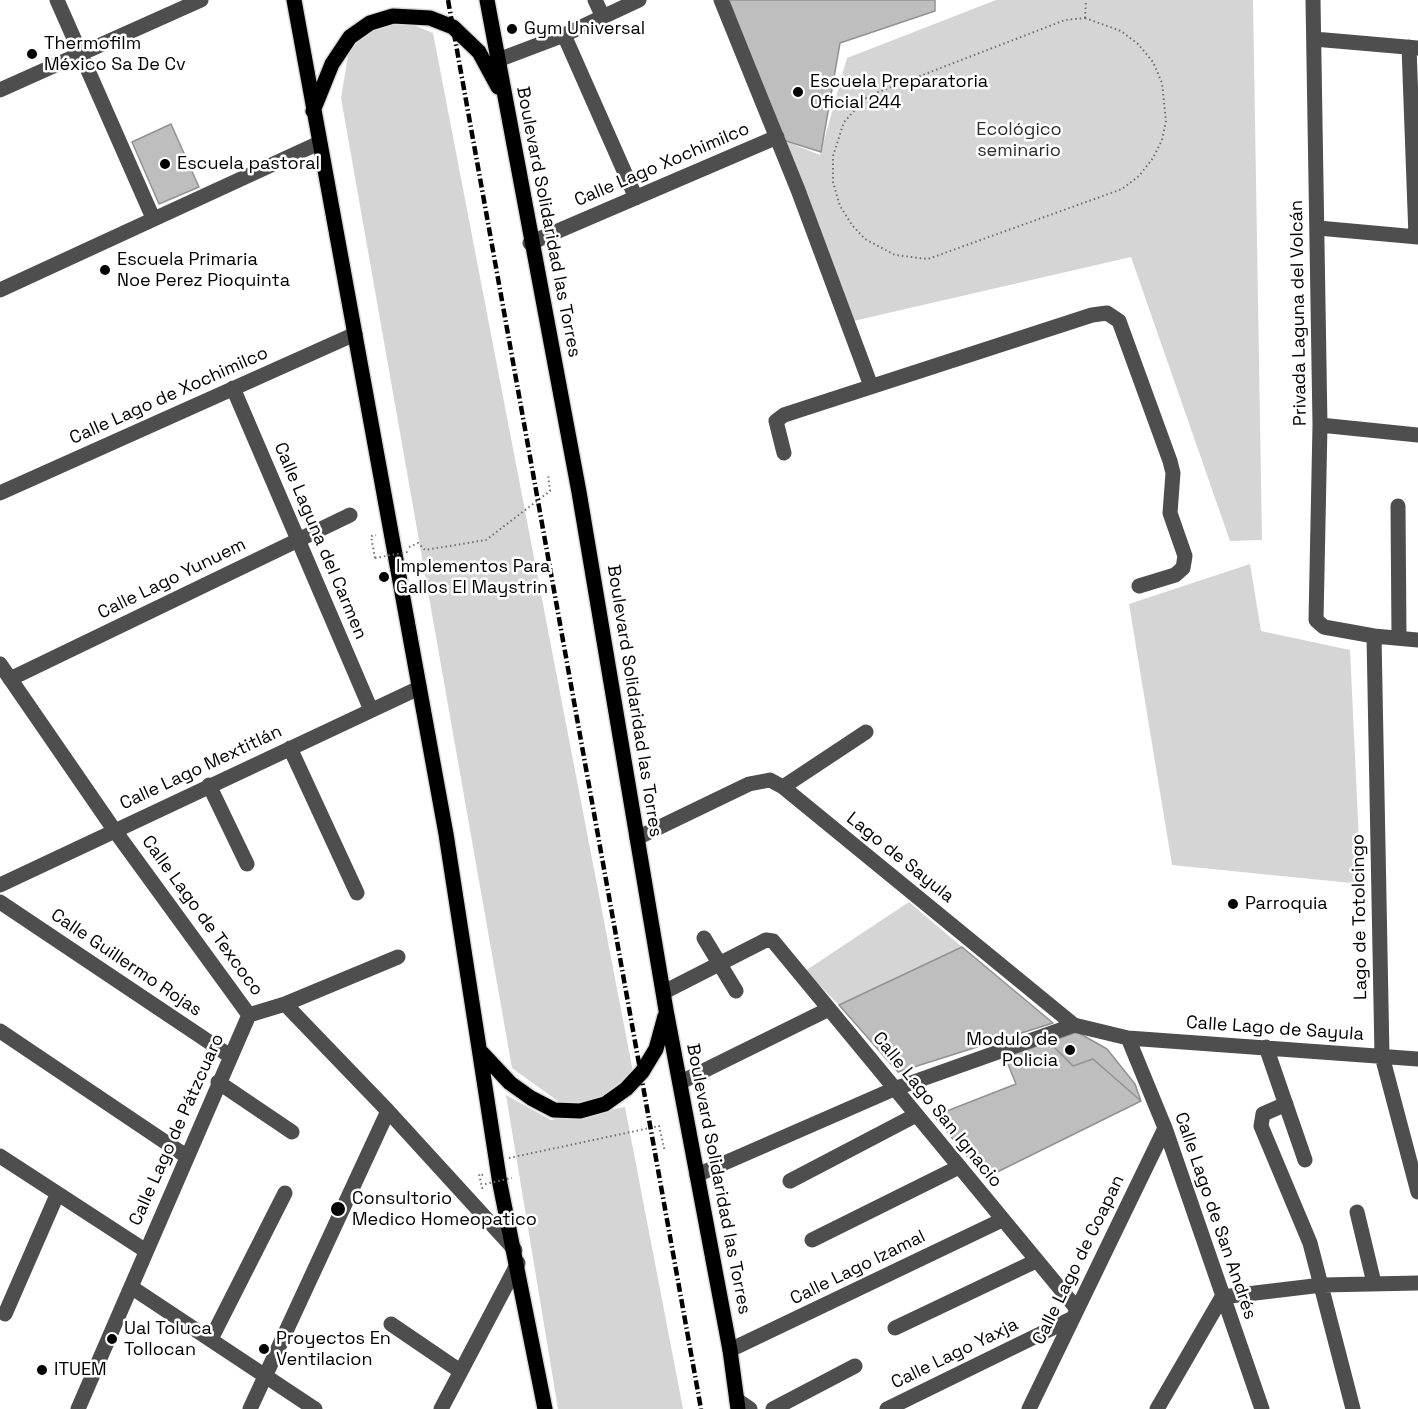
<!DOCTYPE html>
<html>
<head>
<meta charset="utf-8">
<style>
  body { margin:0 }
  canvas { display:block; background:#fff }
</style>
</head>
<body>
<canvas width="1418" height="1409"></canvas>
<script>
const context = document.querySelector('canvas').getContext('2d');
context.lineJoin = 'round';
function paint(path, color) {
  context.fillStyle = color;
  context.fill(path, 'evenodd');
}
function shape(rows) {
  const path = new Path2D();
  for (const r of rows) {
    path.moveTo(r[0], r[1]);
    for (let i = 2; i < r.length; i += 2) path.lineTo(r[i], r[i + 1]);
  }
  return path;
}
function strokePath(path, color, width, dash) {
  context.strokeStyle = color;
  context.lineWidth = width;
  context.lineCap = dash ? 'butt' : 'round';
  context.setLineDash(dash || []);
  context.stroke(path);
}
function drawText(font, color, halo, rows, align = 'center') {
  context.font = font + ' "Space Grotesk",sans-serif';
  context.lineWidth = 5;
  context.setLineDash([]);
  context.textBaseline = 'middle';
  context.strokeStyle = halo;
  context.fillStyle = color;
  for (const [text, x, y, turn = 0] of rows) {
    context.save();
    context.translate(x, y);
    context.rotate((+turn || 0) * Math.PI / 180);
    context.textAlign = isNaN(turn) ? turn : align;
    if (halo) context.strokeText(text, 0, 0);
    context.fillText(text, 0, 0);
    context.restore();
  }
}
const green = shape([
  [996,0,1253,0,1262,540,1230,541,1131,257,849,322,783,140,820,155,847,58],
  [394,17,433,33,634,1077,615,1094,566,1107,512,1068,341,98,351,38],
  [1250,564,1261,631,1350,650,1361,884,1172,865,1129,604],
  [909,902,962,947,839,1005,805,971],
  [506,1095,551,1120,625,1107,683,1409,558,1409]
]);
const building = shape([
  [729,0,935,0,935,11,840,43,821,152,783,140,729,0],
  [171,124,199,187,159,204,132,142,171,124],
  [962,947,1053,1023,898,1072,839,1005,962,947],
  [1077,1032,1107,1049,1135,1084,1141,1101,1093,1059,1073,1066,1049,1042,1077,1032],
  [1049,1042,1073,1066,1093,1059,1141,1101,985,1178,934,1116,1016,1084,1005,1057,1049,1042]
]);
const path = shape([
  [1085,18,1121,31,1138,44,1153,62,1162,83,1166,121,1162,140,1153,158,1139,176,1122,189,928,259,895,255,865,239,852,225,840,206,833,182,833,156,844,122,868,96,1065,20,1085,18],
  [1085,18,1086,0],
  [409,547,418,543,425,550,486,540,550,491,548,474],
  [375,558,371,536,376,535],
  [509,1158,659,1126,665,1152],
  [483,1175,479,1174,482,1188,486,1187]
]);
const minor = shape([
  [57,0,153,218],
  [595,0,603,17],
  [721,0,798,190,871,386],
  [1313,0,1320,425,1316,620,1324,627,1374,636,1418,640],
  [564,35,636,198],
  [1314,39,1418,48],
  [1409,47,1416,237],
  [498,60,564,35,639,0],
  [0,90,201,0],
  [1318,228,1418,237],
  [530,243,777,137],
  [0,290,319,143],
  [233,388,371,710],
  [1320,425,1418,435],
  [784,453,776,421,784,415,1092,315,1107,313,1119,321,1170,461,1173,473,1170,513,1185,556,1183,568,1175,575,1139,586],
  [0,493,355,334],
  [1398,506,1399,638],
  [1374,636,1382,1056,1418,1192],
  [0,664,115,831,249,1015],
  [10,679,350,515],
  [290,748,357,893],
  [209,785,247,864],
  [783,787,866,732],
  [637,838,749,784,770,780,783,787,1074,1025,1128,1038,1418,1059],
  [0,885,419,688],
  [0,902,230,1056],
  [704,938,736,991],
  [664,992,766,940,773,941,1077,1309],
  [285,1004,388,1111,515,1250],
  [0,1031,186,1156],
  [1128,1038,1165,1128,1262,1409],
  [1266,1047,1305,1160],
  [218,1082,292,1132],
  [681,1082,829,1009],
  [1286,1104,1263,1114,1261,1126,1310,1243,1353,1409],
  [0,1156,146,1251],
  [697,1175,894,1089,1074,1025],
  [790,1181,916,1115],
  [1357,1212,1374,1283],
  [812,1240,959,1167],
  [131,1287,315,1409],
  [5,1314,57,1195],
  [391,1324,460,1371],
  [895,1328,1036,1261],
  [211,1339,285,1193],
  [730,1350,1002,1220],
  [737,1400,750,1409],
  [78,1409,249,1015,285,1004,398,957],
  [250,1409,388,1111],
  [441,1409,518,1263],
  [773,1409,855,1366],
  [887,1409,1073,1318],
  [1029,1409,1165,1128],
  [1157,1409,1222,1297,1322,1285,1418,1283]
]);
const major = shape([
  [294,0,446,834,500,1184,545,1409],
  [487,0,579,492,666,1010,730,1350,738,1409],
  [313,111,332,64,350,37,370,23,393,16,430,18,453,27,479,52,498,87],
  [480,1051,510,1083,531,1098,554,1110,580,1111,605,1104,626,1089,642,1072,656,1049,665,1016]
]);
const rail = shape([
  [448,0,701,1409]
]);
const pathBridge = shape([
  [375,558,408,552],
  [485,1184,512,1178]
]);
const markers = [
  [512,29,6,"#000"],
  [32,54,6,"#000"],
  [798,92,6,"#000"],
  [165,164,6,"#000"],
  [105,270,6,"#000"],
  [384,577,6,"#000"],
  [1233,904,6,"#000"],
  [1070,1050,6,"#000"],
  [338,1209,8,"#000"],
  [112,1339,6,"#000"],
  [264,1349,6,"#000"],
  [42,1370,6,"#000"]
];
const poiNames = [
  ["Gym Universal",524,29],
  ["Thermofilm",44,44],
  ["México Sa De Cv",44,65],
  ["Escuela Preparatoria",810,82],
  ["Oficial 244",810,103],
  ["Escuela pastoral",177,164],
  ["Escuela Primaria",117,260],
  ["Noe Perez Pioquinta",117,281],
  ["Implementos Para",396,567],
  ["Gallos El Maystrin",396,588],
  ["Parroquia",1245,904],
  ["Modulo de",1058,1040,"right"],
  ["Policia",1058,1061,"right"],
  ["Consultorio",352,1199],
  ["Medico Homeopatico",352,1220],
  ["Ual Toluca",124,1329],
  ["Tollocan",124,1350],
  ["Proyectos En",276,1339],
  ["Ventilacion",276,1360],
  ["ITUEM",54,1370]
];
const parkNames = [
  ["Ecológico",1019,130],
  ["seminario",1019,151]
];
const streetNames = [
  ["Calle Lago Xochimilco",662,165,-23],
  ["Boulevard Solidaridad las Torres",548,222,79],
  ["Privada Laguna del Volcán",1299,313,-91],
  ["Calle Lago de Xochimilco",169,396,-24],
  ["Calle Laguna del Carmen",320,541,67],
  ["Calle Lago Yunuem",172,579,-26],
  ["Boulevard Solidaridad las Torres",634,701,81],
  ["Calle Lago Mextitlán",201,768,-25],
  ["Lago de Sayula",900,858,39],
  ["Calle Lago de Texcoco",202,916,54],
  ["Lago de Totolcingo",1360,917,-91],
  ["Calle Guillermo Rojas",126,963,34],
  ["Calle Lago de Sayula",1275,1029,4],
  ["Calle Lago San Ignacio",937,1110,51],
  ["Calle Lago de Pátzcuaro",177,1130,-66],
  ["Boulevard Solidaridad las Torres",718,1179,79],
  ["Calle Lago de San Andrés",1215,1216,71],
  ["Calle Lago de Coapan",1079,1260,-64],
  ["Calle Lago Izamal",858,1268,-26],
  ["Calle Lago Yaxja",955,1354,-26]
];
paint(green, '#d5d5d5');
paint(building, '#bebebe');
strokePath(building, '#929292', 1.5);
strokePath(major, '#dbdbdb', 18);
strokePath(path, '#707070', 2, [1.5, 3]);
strokePath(minor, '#4e4e4e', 15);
strokePath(major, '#000', 15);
strokePath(rail, '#000', 4.5, [9, 3, 1.5, 3]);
strokePath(pathBridge, '#707070', 2, [1.5, 3]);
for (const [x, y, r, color] of markers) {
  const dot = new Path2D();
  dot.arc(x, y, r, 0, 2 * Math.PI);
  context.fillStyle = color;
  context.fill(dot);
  strokePath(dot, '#fff', 2);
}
drawText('18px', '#000', '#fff', poiNames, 'left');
drawText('18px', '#2c2c2c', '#fff', parkNames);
drawText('18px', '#000', '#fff', streetNames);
</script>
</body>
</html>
